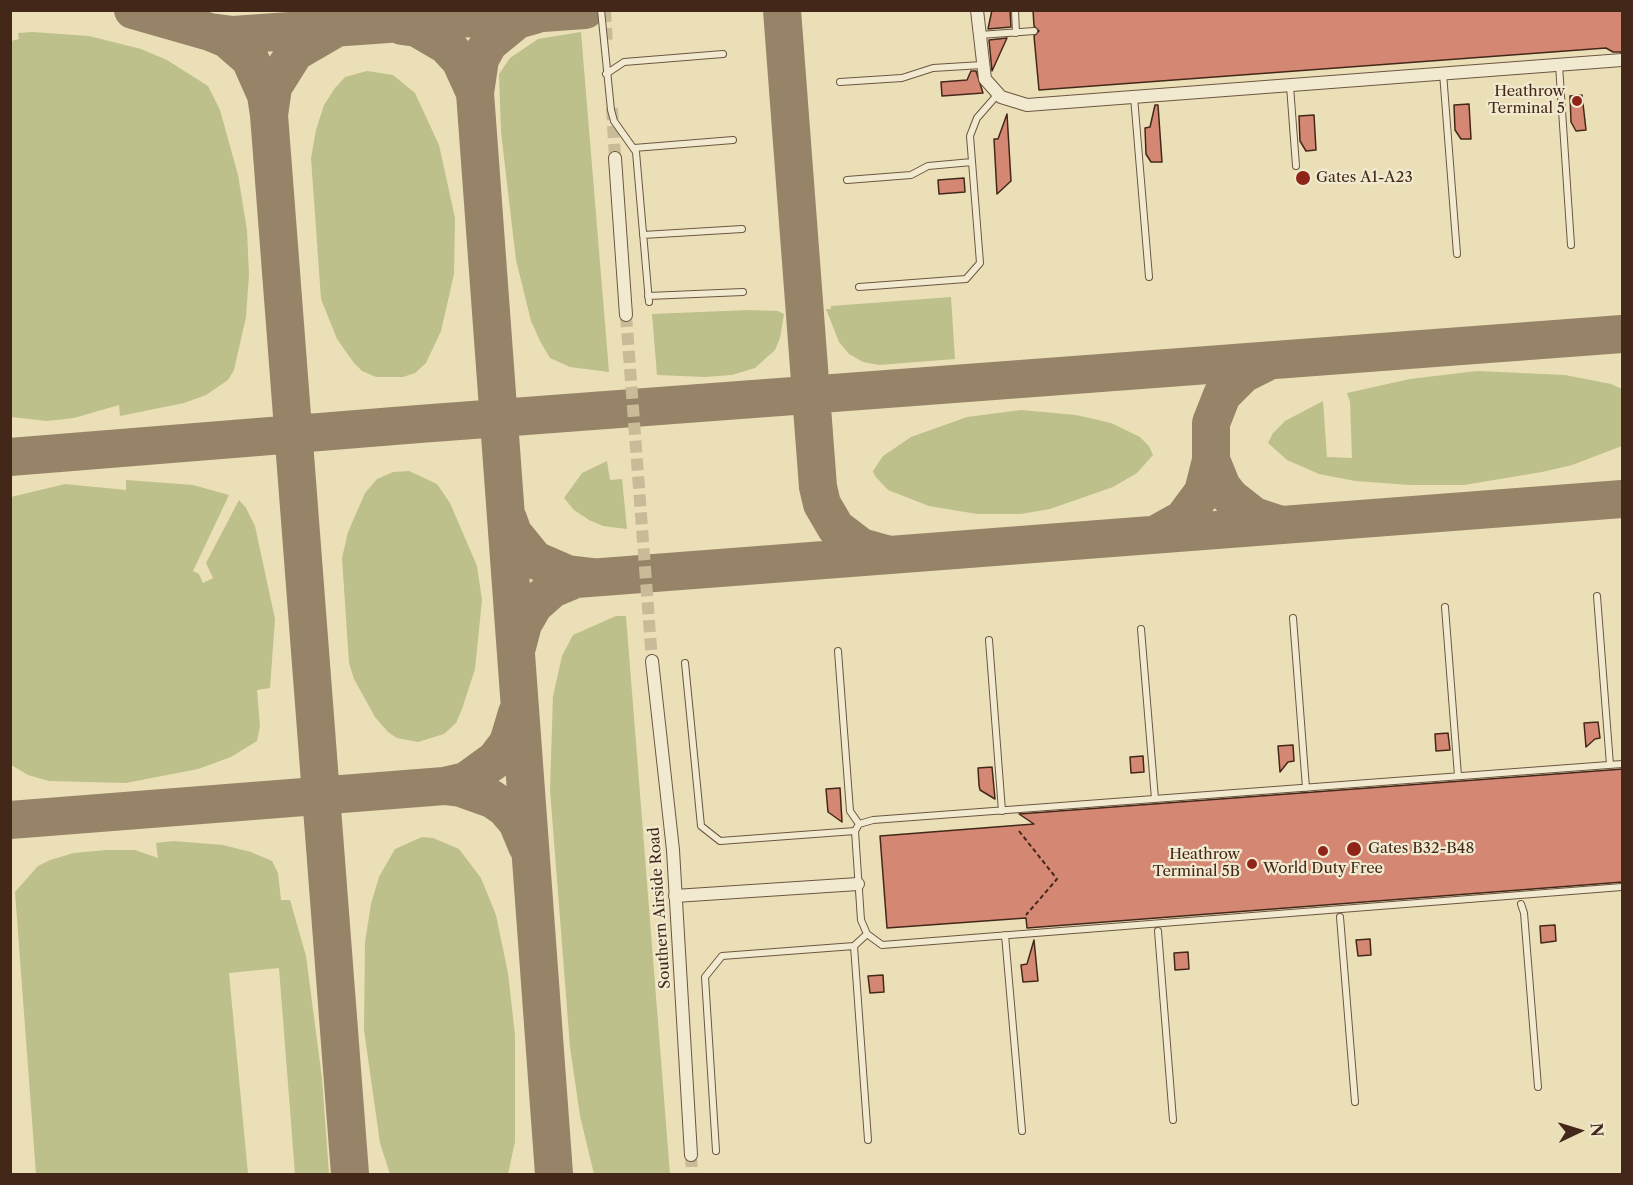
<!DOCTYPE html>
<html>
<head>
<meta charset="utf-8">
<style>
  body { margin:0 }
  #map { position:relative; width:1633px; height:1185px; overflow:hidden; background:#ebdfb7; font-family:"Libre Caslon Text",serif }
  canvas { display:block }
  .frame { position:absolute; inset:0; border:12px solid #43281a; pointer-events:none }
  .north { position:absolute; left:1549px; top:1101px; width:60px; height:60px; -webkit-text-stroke:4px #f2ead0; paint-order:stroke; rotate:86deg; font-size:16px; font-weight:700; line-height:24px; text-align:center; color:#43281a }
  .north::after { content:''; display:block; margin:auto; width:21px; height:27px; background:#43281a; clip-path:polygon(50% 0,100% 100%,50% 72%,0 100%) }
</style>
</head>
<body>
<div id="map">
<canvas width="1633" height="1185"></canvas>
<div class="frame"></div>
<div class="north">N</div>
</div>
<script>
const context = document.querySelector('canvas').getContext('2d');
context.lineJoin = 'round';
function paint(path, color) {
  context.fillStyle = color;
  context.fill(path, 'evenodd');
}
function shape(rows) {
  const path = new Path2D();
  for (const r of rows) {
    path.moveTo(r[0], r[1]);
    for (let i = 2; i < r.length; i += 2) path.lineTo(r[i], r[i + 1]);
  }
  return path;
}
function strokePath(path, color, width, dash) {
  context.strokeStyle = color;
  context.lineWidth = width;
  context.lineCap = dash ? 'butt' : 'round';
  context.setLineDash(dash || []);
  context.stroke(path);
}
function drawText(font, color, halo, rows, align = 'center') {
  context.font = font + ' "Libre Caslon Text",serif';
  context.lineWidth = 4.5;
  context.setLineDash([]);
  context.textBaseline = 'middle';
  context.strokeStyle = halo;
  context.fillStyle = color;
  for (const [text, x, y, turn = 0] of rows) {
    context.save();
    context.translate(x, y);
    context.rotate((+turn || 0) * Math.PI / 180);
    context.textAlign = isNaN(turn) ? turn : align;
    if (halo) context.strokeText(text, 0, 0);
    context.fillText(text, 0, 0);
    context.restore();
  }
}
const green = shape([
  [32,32,89,36,141,49,167,60,208,86,220,110,238,175,247,230,249,275,246,317,234,370,228,380,206,395,184,403,120,416,119,405,74,418,47,421,11,417,11,41,19,39,18,33],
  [581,32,609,372,570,367,550,358,540,341,531,321,516,260,501,132,499,74,510,58,538,39],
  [367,71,393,75,415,93,439,145,455,218,454,274,441,331,426,363,415,373,403,377,376,377,362,371,354,363,337,339,321,299,311,158,316,130,324,105,335,88,345,77],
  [951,297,955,359,879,365,863,362,849,354,839,342,826,309,831,309,831,306],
  [748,310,778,311,784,314,780,338,775,350,755,368,732,375,705,377,657,375,652,314],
  [1477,371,1565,375,1611,384,1622,389,1622,446,1572,465,1542,472,1464,485,1410,485,1355,481,1319,474,1287,460,1268,443,1273,433,1285,421,1323,401,1327,457,1352,458,1350,402,1347,393,1410,379],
  [1021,410,1076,415,1111,423,1140,437,1149,446,1153,455,1137,473,1113,487,1050,509,1021,514,977,514,929,506,888,490,875,476,873,471,883,456,911,437,967,417],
  [607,461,610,480,622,479,627,529,603,526,589,520,574,510,564,498,582,473],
  [409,471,437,484,450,503,477,566,482,600,475,669,462,709,456,723,444,734,418,742,397,738,388,732,375,717,354,679,349,663,342,558,348,532,365,493,377,479,393,472],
  [126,480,193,485,229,495,193,571,199,574,203,583,213,578,206,563,239,500,246,508,255,526,275,619,270,688,257,690,260,726,257,741,231,757,198,769,126,783,49,781,28,775,11,765,11,497,65,484,126,490],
  [616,616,626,616,670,1174,594,1174,580,1116,570,1047,550,790,553,696,562,656,573,635],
  [422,837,433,838,459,849,481,878,496,915,508,973,515,1035,515,1142,508,1174,390,1174,380,1143,364,1030,365,942,371,904,379,877,395,849],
  [173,841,223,845,251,852,272,861,278,873,281,900,290,900,306,956,322,1078,329,1174,295,1174,279,968,229,973,248,1174,36,1174,15,892,38,866,50,860,74,853,106,850,135,850,158,858,156,843]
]);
const taxiway = shape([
  [133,10,210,32,233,35,585,10],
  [782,10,818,487,822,504,836,528,861,547,886,554],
  [538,14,517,20,489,43,480,59,475,93,554,1174],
  [402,26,417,28,446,45,460,60,475,93],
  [210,32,227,39,250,59,266,95,269,115,350,1174],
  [269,115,273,87,295,52,333,30],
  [10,457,419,424,1622,334],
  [1211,460,1222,487,1231,498,1254,516,1281,525],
  [508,519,513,533,535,560,567,574,593,577],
  [1156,534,1183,519,1203,492,1211,460,1211,423,1222,395,1243,374,1267,362],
  [517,647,523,624,534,605,552,589,576,579,1622,499],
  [444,786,466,781,495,760,508,743,517,713],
  [10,820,444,786,461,788,492,799,505,808,517,822,527,846]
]);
const building = shape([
  [992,10,1010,10,1011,27,988,29,992,10],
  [1033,10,1623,10,1623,52,1613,52,1606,48,1039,90,1034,36,1039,31,1034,26,1033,10],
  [1007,38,992,71,989,40,1007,38],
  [971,71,976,71,983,93,942,96,941,82,967,80,971,71],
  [1582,95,1586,130,1576,131,1571,122,1570,96,1582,95],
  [1469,104,1471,139,1461,139,1455,130,1454,105,1469,104],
  [1155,105,1158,105,1162,162,1151,162,1146,154,1145,128,1150,127,1155,105],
  [1007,114,1011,181,997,194,994,139,998,139,1007,114],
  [1314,115,1316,150,1306,151,1300,141,1299,116,1314,115],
  [964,178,965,192,939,194,938,180,964,178],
  [1598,722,1600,738,1595,739,1586,747,1584,723,1598,722],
  [1448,733,1450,750,1436,751,1435,734,1448,733],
  [1293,745,1294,761,1288,762,1280,772,1278,746,1293,745],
  [1143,756,1144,772,1131,773,1130,757,1143,756],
  [992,767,995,799,980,790,979,785,978,768,992,767],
  [1623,769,1623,882,1027,928,1026,918,887,928,880,836,1034,824,1019,814,1623,769],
  [840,788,842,822,828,812,826,789,840,788],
  [1555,925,1556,941,1541,943,1540,926,1555,925],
  [1370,939,1371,955,1358,956,1356,940,1370,939],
  [1034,940,1038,981,1023,982,1021,965,1027,964,1034,940],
  [1188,952,1189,969,1175,970,1174,953,1188,952],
  [883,975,884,992,870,993,868,976,883,975]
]);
const streetTunnel = shape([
  [605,10,607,46],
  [612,108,615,158],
  [626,315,652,661],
  [691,1155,692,1174]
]);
const path = shape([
  [1019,831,1057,879,1026,915]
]);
const lane = shape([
  [601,10,611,110,614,121,636,152,649,302],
  [1015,10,1016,33],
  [980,35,1034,31],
  [1559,65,1571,245],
  [1443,73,1457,254],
  [606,74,624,62,723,54],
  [840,82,902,78,933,68,982,65],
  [1290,86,1296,166],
  [1134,97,1149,277],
  [634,148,733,140],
  [847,180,911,175,928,166,972,162],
  [643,235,742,229],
  [859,287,966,279,980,263,970,136,977,118,998,94],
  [648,296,743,292],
  [1597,596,1610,765],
  [1445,607,1458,776],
  [1293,618,1306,788],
  [1141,629,1155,799],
  [989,640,1002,811],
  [838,651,850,811,859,824],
  [685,663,701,826,720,841,855,831],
  [1622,764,873,820,859,824,855,831,861,920,867,934,882,945,1622,887],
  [1521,904,1524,913,1538,1087],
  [1340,917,1355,1102],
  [1158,931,1173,1120],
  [1005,935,1022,1131],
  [854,946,868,1140],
  [716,1151,705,977,722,956,854,946,867,934]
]);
const street = shape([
  [977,10,985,79,1001,97,1027,105,1622,60],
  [615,158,626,315],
  [652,661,673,850,691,1155],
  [675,896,858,884]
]);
const markers = [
  [1577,101,6,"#8f2418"],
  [1303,178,8,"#8f2418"],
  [1354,849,8,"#8f2418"],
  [1323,851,6,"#8f2418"],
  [1252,864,6,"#8f2418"]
];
const poiNames = [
  ["Heathrow",1565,92],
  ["Terminal 5",1565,109],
  ["Gates A1-A23",1316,178,"left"],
  ["Gates B32-B48",1368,849,"left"],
  ["Heathrow",1240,855],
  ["Terminal 5B",1240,872],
  ["World Duty Free",1323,869,"center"]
];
const streetNames = [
  ["Southern Airside Road",660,908,-94]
];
paint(green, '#bdc08a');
strokePath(taxiway, '#978468', 38);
paint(building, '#d48874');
strokePath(building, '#43281a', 1.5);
strokePath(streetTunnel, '#c9ba98', 12, [12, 6]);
strokePath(lane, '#6d5641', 8);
strokePath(street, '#6d5641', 14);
strokePath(path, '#43281a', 2, [4.5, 3]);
strokePath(lane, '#f2ead0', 6);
strokePath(street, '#f2ead0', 12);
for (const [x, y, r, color] of markers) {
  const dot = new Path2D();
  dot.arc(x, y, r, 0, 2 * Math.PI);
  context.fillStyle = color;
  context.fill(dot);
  strokePath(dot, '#f2ead0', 2);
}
drawText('15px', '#43281a', '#f2ead0', poiNames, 'right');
drawText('15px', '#43281a', '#f2ead0', streetNames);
</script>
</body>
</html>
